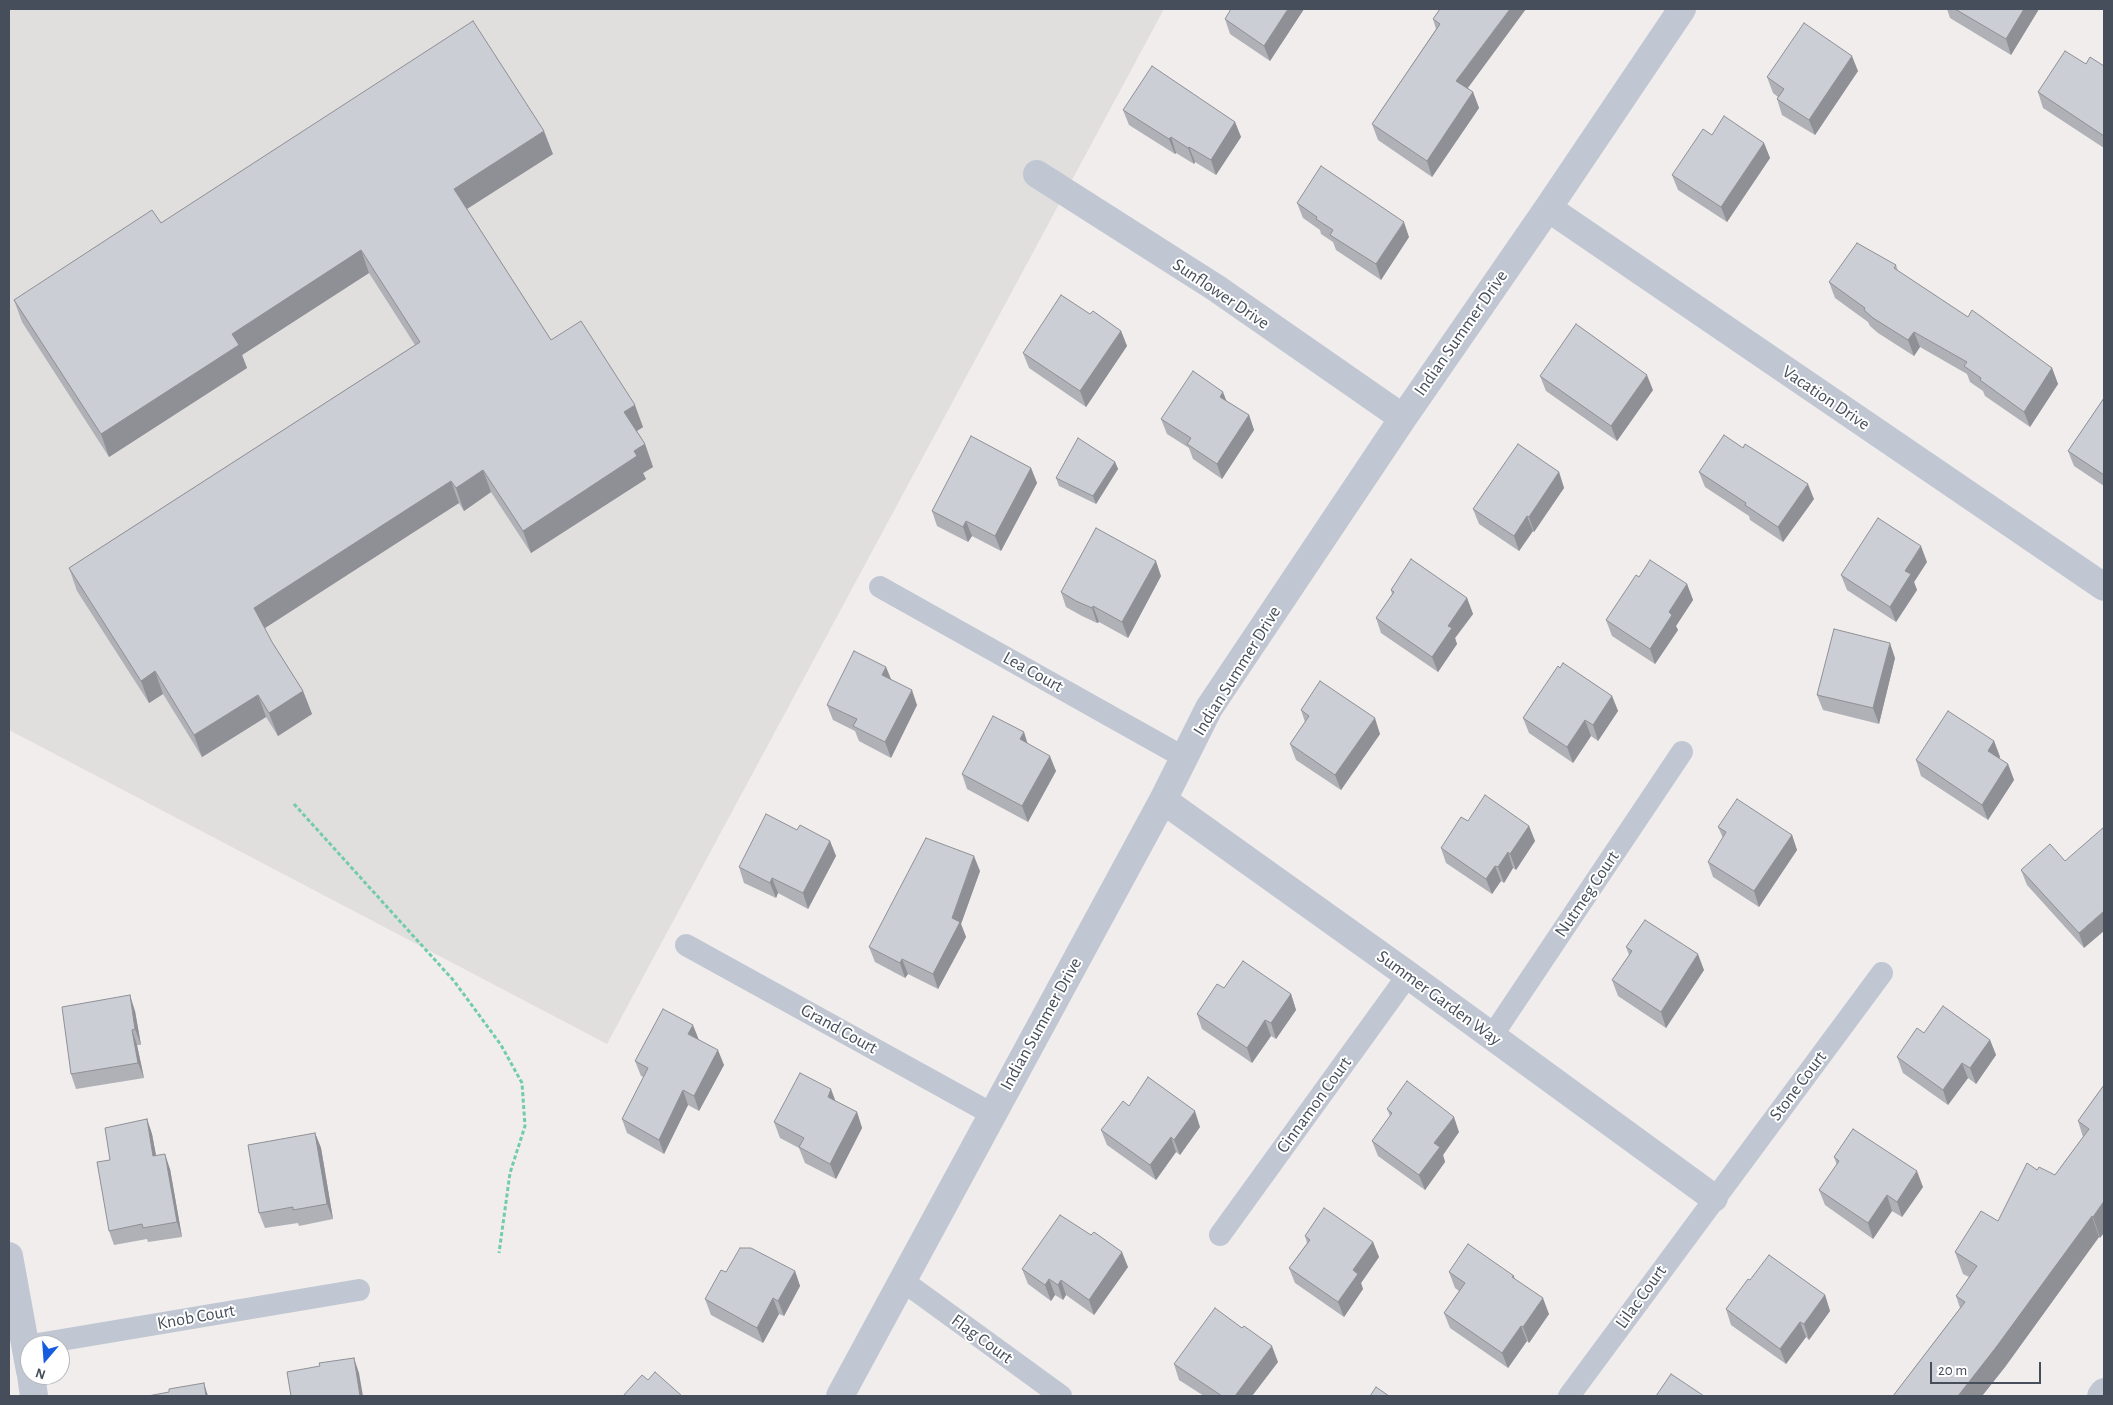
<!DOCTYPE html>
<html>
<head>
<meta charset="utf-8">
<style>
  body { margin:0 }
  #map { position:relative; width:2113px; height:1405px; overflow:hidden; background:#f0edec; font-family:"Alegreya Sans",sans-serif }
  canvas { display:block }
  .frame { position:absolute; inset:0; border:10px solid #454e5a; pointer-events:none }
  .north { position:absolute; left:20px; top:1335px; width:50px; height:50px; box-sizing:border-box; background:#fff; border:1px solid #b5b8bd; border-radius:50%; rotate:198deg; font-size:14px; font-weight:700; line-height:20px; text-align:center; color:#454e5a }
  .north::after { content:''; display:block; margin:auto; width:18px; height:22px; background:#175bdf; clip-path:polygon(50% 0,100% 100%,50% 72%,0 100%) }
  .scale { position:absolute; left:1930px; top:1362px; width:111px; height:22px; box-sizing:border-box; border:2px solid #454e5a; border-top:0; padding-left:6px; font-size:15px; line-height:18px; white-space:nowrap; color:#454e5a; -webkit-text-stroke:4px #fff; paint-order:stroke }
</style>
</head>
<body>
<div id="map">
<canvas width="2113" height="1405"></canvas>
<div class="frame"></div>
<div class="north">N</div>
<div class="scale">20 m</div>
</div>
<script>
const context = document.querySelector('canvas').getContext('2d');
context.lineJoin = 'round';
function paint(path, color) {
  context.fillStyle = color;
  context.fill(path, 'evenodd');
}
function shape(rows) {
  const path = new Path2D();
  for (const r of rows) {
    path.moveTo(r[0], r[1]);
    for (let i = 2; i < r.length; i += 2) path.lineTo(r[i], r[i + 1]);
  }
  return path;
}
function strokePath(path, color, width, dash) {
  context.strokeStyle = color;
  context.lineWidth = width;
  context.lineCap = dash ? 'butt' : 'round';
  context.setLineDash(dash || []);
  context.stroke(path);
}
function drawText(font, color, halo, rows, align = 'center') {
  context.font = font + ' "Alegreya Sans",sans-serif';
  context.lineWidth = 4;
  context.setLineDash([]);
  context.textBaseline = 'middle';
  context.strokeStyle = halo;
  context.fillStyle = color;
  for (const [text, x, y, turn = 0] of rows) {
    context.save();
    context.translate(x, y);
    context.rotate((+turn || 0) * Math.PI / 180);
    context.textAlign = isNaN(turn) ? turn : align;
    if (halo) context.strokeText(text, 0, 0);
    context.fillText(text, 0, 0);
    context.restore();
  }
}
const education = shape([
  [9,9,1164,9,607,1044,9,730]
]);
const path = shape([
  [294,804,454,981,501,1045,522,1083,525,1126,510,1173,499,1253]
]);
const lane = shape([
  [880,587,1185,758],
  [686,945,992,1114],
  [1492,1036,1682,752],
  [1220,1235,1408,975],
  [903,1281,1061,1396],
  [32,1345,359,1290],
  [1569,1396,1882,973]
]);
const street = shape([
  [1037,174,1216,288,1403,418],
  [1548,208,2104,587],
  [1163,800,1408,975,1714,1198],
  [9,1256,30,1371],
  [31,1375,34,1396],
  [840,1396,1163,800,1209,708,1403,418,1548,208,1682,9],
  [2101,1396,2104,1392]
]);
const wall = shape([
  [1304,9,1270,61,1230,34,1225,19],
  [1440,9,1468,88,1473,92,1479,108,1432,177,1378,140,1372,124,1436,29,1433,19],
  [1947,9,2039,9,2011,55,1950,18],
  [2086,64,2104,66,2104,148,2043,108,2038,92],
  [1858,71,1815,135,1782,115,1777,99,1778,97,1773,93,1767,77],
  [1123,110,1235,122,1241,137,1216,175,1195,162,1194,164,1176,153,1175,154,1129,125],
  [1764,143,1770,158,1727,222,1678,190,1672,175],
  [553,154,467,209,551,340,643,427,637,431,645,444,653,467,643,473,646,479,531,553,491,492,464,511,459,503,264,628,272,642,303,691,312,714,278,736,266,717,202,757,163,694,149,703,77,591,69,568,415,345,369,273,242,355,247,368,109,457,22,322,14,300,161,223],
  [1297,203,1409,237,1381,280,1336,250,1333,242,1321,234,1320,230,1303,218],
  [1896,265,1898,271,1968,317,2052,368,2058,384,2030,427,1985,396,1983,391,1970,382,1967,374,1920,347,1914,356,1878,333,1870,326,1868,322,1835,298,1829,282],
  [1090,314,1121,331,1127,346,1086,407,1029,368,1023,353],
  [1540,376,1653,390,1617,441,1546,391],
  [2104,398,2104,486,2074,466,2068,451],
  [1227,401,1249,415,1254,430,1222,479,1193,459,1189,448,1167,434,1161,419],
  [1115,462,1118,469,1096,504,1059,486,1056,478],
  [1031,468,1037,483,1001,551,972,536,968,542,937,526,932,511],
  [1559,472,1564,488,1534,532,1533,531,1519,551,1479,524,1473,509],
  [1699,472,1814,499,1783,542,1750,520,1749,516,1705,487],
  [1927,562,1914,582,1917,590,1896,622,1847,590,1841,575],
  [1161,576,1128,638,1099,622,1097,623,1082,616,1066,607,1061,592],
  [1639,577,1687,584,1693,600,1676,626,1678,630,1655,664,1612,636,1606,620],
  [1391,590,1467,598,1473,614,1455,638,1457,644,1438,672,1381,633,1376,618,1392,594],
  [1895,658,1879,724,1823,710,1817,695],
  [886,667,891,679,917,705,891,758,859,741,855,731,833,720,827,705],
  [1612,696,1618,711,1598,741,1591,736,1573,763,1529,733,1523,718],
  [1301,710,1380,734,1341,790,1296,760,1290,744,1305,722],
  [1994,741,2000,757,1999,758,2008,764,2014,780,1988,820,1921,776,1916,760],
  [1028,744,1056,771,1028,822,967,789,962,774],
  [1468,821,1529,826,1535,841,1516,870,1513,868,1504,883,1501,881,1492,894,1446,863,1441,848],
  [1718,827,1792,835,1797,850,1759,907,1713,877,1708,862,1723,838],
  [797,830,830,841,836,856,808,909,778,893,776,898,744,883,739,867],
  [2065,861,2084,948,2027,885,2021,870],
  [980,871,961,924,966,937,938,989,908,974,905,978,875,962,869,947],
  [1626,947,1704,970,1666,1028,1618,996,1612,980,1629,955],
  [1224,988,1291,994,1296,1010,1276,1039,1271,1036,1252,1063,1202,1029,1197,1014],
  [135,1011,141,1045,137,1045,144,1078,76,1089,71,1074],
  [1924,1033,1990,1040,1996,1055,1976,1084,1968,1078,1948,1105,1903,1073,1897,1057],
  [699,1040,724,1065,699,1111,688,1105,664,1154,627,1133,622,1119,644,1077,641,1076,635,1061],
  [2104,1085,2100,1238,2099,1237,2005,1367,1982,1396,1893,1396,1960,1308,1956,1296,1969,1277,1963,1274,1955,1252,1998,1221,2037,1170,2055,1175,2083,1137,2078,1121],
  [835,1101,857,1112,862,1128,836,1179,805,1163,799,1148,780,1138,774,1122],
  [1129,1106,1200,1127,1180,1155,1176,1152,1156,1180,1107,1145,1101,1130],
  [1387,1109,1459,1132,1443,1155,1445,1162,1425,1190,1378,1156,1372,1141,1390,1116],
  [147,1119,152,1134,156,1156,170,1169,182,1237,148,1242,147,1239,114,1245,109,1231],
  [315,1133,321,1148,333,1219,299,1226,298,1223,265,1228,259,1213],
  [1834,1157,1923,1187,1902,1217,1892,1211,1873,1239,1825,1205,1819,1190,1837,1165],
  [1091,1235,1128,1267,1094,1315,1066,1295,1063,1300,1055,1295,1051,1301,1028,1284,1022,1269],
  [1305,1236,1373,1242,1379,1257,1361,1283,1363,1289,1344,1317,1295,1283,1289,1268,1307,1243],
  [795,1271,800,1286,784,1316,779,1314,763,1343,711,1315,705,1299,726,1272],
  [1449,1272,1514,1276,1515,1279,1549,1314,1529,1343,1527,1341,1508,1368,1450,1328,1444,1313,1459,1291,1455,1288],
  [1750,1280,1825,1295,1830,1311,1809,1340,1806,1337,1786,1364,1731,1325,1726,1309],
  [1278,1362,1252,1396,1204,1396,1179,1380,1174,1364]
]);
const shadedWall = shape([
  [1288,9,1304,9,1270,61,1264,46],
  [1510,9,1526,9,1462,96,1456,81],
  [2024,9,2039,9,2011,55,2006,39],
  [1852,56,1858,71,1815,135,1809,120],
  [1473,92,1479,108,1432,177,1427,161],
  [1235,122,1241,137,1216,175,1211,160],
  [544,131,553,154,462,212,454,189],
  [1171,137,1176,153,1175,154,1169,139],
  [1764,143,1770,158,1727,222,1721,207],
  [1189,147,1195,162,1194,164,1188,148],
  [1404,222,1409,237,1381,280,1376,264],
  [361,250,369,273,242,355,247,368,109,457,101,434,232,334],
  [1121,331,1127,346,1086,407,1080,391],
  [1914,332,1920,347,1914,356,1908,340],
  [2052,368,2058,384,2030,427,2024,412],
  [1647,375,1653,390,1617,441,1611,426],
  [1223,392,1229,407,1220,397],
  [635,405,643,427,632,434,624,412],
  [1249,415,1254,430,1222,479,1217,464],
  [645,444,653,467,643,473,646,479,531,553,523,531,634,451],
  [1115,462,1118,469,1096,504,1093,496],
  [1031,468,1037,483,1001,551,995,536],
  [483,470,491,492,464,511,456,488],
  [1559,472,1564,488,1534,532,1529,517],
  [451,481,459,503,262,630,254,608],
  [1808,484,1814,499,1783,542,1778,527],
  [1527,516,1533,531,1519,551,1514,536],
  [966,521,972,536,968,542,963,527],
  [1921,546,1927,562,1914,582,1917,590,1896,622,1890,607,1905,571],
  [1156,561,1161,576,1128,638,1122,622],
  [1687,584,1693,600,1676,626,1678,630,1655,664,1650,649,1669,612],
  [1467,598,1473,614,1455,638,1457,644,1438,672,1432,657,1448,626],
  [1093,606,1099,622,1097,623,1092,608],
  [1890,643,1895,658,1879,724,1873,708],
  [886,667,892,682,882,675],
  [155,671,163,694,149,703,141,681],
  [912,690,917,705,891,758,885,742],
  [303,691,312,714,278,736,269,713],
  [258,695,266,717,202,757,194,735],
  [1612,696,1618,711,1598,741,1593,725],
  [1375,718,1380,734,1341,790,1335,775],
  [1585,720,1591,736,1573,763,1567,747],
  [1024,732,1029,748,1020,739],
  [1994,741,2000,757,1993,766,1988,751],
  [1050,756,1056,771,1028,822,1022,806],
  [2008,764,2014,780,1988,820,1982,805],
  [1529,826,1535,841,1516,870,1510,854],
  [1792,835,1797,850,1759,907,1754,891],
  [830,841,836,856,808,909,803,893],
  [1508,852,1513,868,1504,883,1498,867],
  [974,856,980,871,961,924,966,937,938,989,933,974],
  [1495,866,1501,881,1492,894,1486,879],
  [772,878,778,893,776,898,770,883],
  [2104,911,2104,931,2084,948,2079,933],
  [1698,954,1704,970,1666,1028,1661,1012],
  [902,959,908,974,905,978,900,963],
  [1291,994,1296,1010,1276,1039,1271,1023],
  [130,995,135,1011,141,1045,135,1029],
  [1265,1020,1271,1036,1252,1063,1247,1048],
  [693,1025,699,1040,688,1034],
  [132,1030,137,1045,144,1078,138,1063],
  [1990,1040,1996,1055,1976,1084,1970,1068],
  [718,1050,724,1065,699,1111,694,1096],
  [1962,1063,1968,1078,1948,1105,1943,1090],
  [831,1089,837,1105,828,1097],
  [683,1090,688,1105,664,1154,659,1140],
  [1195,1111,1200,1127,1180,1155,1174,1140],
  [857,1112,862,1128,836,1179,830,1164],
  [1454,1117,1459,1132,1443,1155,1445,1162,1425,1190,1419,1175,1434,1143],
  [147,1119,152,1134,159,1171,153,1156],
  [315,1133,321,1148,333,1219,327,1204],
  [1171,1137,1176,1152,1156,1180,1150,1165],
  [165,1154,170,1169,182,1237,177,1222],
  [1917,1171,1923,1187,1902,1217,1897,1202],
  [1887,1195,1892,1211,1873,1239,1868,1223],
  [2104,1201,2104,1233,2100,1238,2093,1217],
  [2092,1216,2099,1237,2005,1367,1982,1396,1958,1396],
  [1373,1242,1379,1257,1361,1283,1363,1289,1344,1317,1338,1302,1353,1270],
  [1122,1252,1128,1267,1094,1315,1089,1300],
  [795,1271,800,1286,784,1316,778,1301],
  [1049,1279,1055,1295,1051,1301,1045,1285],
  [1061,1280,1066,1295,1063,1300,1058,1285],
  [1825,1295,1830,1311,1809,1340,1804,1324],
  [773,1298,779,1314,763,1343,757,1328],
  [1543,1298,1549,1314,1529,1343,1523,1327],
  [1800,1322,1806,1337,1786,1364,1780,1349],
  [1521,1326,1527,1341,1508,1368,1502,1353],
  [1272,1346,1278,1362,1252,1396,1235,1396],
  [354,1358,359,1373,363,1396,360,1396],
  [204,1383,208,1396,206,1396]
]);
const building = shape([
  [1231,9,1288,9,1264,46,1225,19,1231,9],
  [1440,9,1510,9,1456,81,1473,92,1427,161,1372,124,1440,24,1433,19,1440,9],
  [1955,9,2024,9,2006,39,1955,9],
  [473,21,544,131,454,189,551,340,581,321,635,405,624,412,645,444,634,451,637,456,523,531,483,470,456,488,451,481,254,608,272,642,303,691,269,713,258,695,194,735,155,671,141,681,69,568,420,342,361,250,232,334,239,345,101,434,14,300,152,210,161,223,473,21],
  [1804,23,1852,56,1809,120,1777,99,1784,89,1767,77,1804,23],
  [2065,51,2086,64,2090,57,2104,66,2104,136,2038,92,2065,51],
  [1152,66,1235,122,1211,160,1189,147,1188,148,1171,137,1169,139,1123,110,1152,66],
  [1724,116,1764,143,1721,207,1672,175,1703,129,1712,135,1724,116],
  [1321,166,1404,222,1376,264,1330,235,1333,230,1316,219,1317,217,1297,203,1321,166],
  [1857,243,1896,265,1894,268,1968,317,1972,310,2052,368,2024,412,1980,380,1981,378,1964,366,1967,362,1914,332,1908,340,1873,318,1864,310,1865,308,1829,282,1857,243],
  [1061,295,1090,314,1093,311,1121,331,1080,391,1023,353,1061,295],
  [1576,324,1647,375,1611,426,1540,376,1576,324],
  [1193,371,1223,392,1220,397,1249,415,1217,464,1187,444,1191,438,1161,419,1193,371],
  [2104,398,2104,475,2068,451,2104,398],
  [1724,435,1743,448,1745,444,1808,484,1778,527,1745,505,1746,503,1699,472,1724,435],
  [971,436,1031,468,995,536,966,521,963,527,932,511,971,436],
  [1078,438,1115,462,1093,496,1056,478,1078,438],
  [1518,444,1559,472,1529,517,1527,516,1514,536,1473,509,1518,444],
  [1878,518,1921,546,1905,571,1911,574,1890,607,1841,575,1878,518],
  [1096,528,1156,561,1122,622,1093,606,1092,608,1076,601,1061,592,1096,528],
  [1411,559,1467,598,1448,626,1452,628,1432,657,1376,618,1394,592,1391,590,1411,559],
  [1650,560,1687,584,1669,612,1672,615,1650,649,1606,620,1636,575,1639,577,1650,560],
  [1834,629,1890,643,1873,708,1817,695,1834,629],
  [854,651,886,667,882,675,912,690,885,742,853,726,857,719,827,705,854,651],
  [1563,663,1612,696,1593,725,1585,720,1567,747,1523,718,1558,666,1560,668,1563,663],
  [1320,681,1375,718,1335,775,1290,744,1309,716,1301,710,1320,681],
  [1948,711,1994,741,1988,751,2008,764,1982,805,1916,760,1948,711],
  [993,716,1024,732,1020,739,1050,756,1022,806,962,774,993,716],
  [1485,795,1529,826,1510,854,1508,852,1498,867,1495,866,1486,879,1441,848,1461,817,1468,821,1485,795],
  [1737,799,1792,835,1754,891,1708,862,1726,832,1718,827,1737,799],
  [766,814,797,830,800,825,830,841,803,893,772,878,770,883,739,867,766,814],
  [2104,827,2104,911,2079,933,2021,870,2050,844,2065,861,2104,827],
  [926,838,974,856,952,918,960,922,933,974,902,959,900,963,869,947,926,838],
  [1645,920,1698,954,1661,1012,1612,980,1632,951,1626,947,1645,920],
  [1243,961,1291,994,1271,1023,1265,1020,1247,1048,1197,1014,1217,984,1224,988,1243,961],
  [130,995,135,1029,132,1030,138,1063,71,1074,62,1007,130,995],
  [1943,1006,1990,1040,1970,1068,1962,1063,1943,1090,1897,1057,1917,1028,1924,1033,1943,1006],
  [663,1009,693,1025,688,1034,718,1050,694,1096,683,1090,659,1140,622,1119,648,1068,635,1061,663,1009],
  [800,1073,831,1089,828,1097,857,1112,830,1164,799,1147,804,1138,774,1122,800,1073],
  [1148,1077,1195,1111,1174,1140,1171,1137,1150,1165,1101,1130,1123,1101,1129,1106,1148,1077],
  [1407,1081,1454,1117,1434,1143,1440,1147,1419,1175,1372,1141,1392,1113,1387,1109,1407,1081],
  [2104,1085,2104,1201,2093,1217,2092,1216,1997,1346,1958,1396,1893,1396,1965,1302,1956,1296,1977,1266,1955,1252,1981,1211,1998,1221,2027,1163,2037,1170,2039,1167,2055,1175,2089,1129,2078,1121,2104,1085],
  [147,1119,153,1156,165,1154,177,1222,143,1228,142,1224,109,1231,97,1162,110,1160,105,1128,147,1119],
  [1853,1129,1917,1171,1897,1202,1887,1195,1868,1223,1819,1190,1839,1161,1834,1157,1853,1129],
  [315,1133,327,1204,293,1210,293,1207,259,1213,248,1145,315,1133],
  [1324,1208,1373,1242,1353,1270,1358,1274,1338,1302,1289,1268,1310,1240,1305,1236,1324,1208],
  [1060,1215,1091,1235,1094,1232,1122,1252,1089,1300,1061,1280,1058,1285,1049,1279,1045,1285,1022,1269,1060,1215],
  [1468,1244,1514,1276,1512,1277,1543,1298,1523,1327,1521,1326,1502,1353,1444,1313,1465,1283,1449,1272,1468,1244],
  [740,1248,751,1248,795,1271,778,1301,773,1298,757,1328,705,1299,721,1270,726,1272,740,1248],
  [1769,1255,1825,1295,1804,1324,1800,1322,1780,1349,1726,1309,1748,1279,1750,1280,1769,1255],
  [1215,1308,1242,1328,1244,1326,1272,1346,1235,1396,1222,1396,1174,1364,1215,1308],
  [354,1358,360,1396,291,1396,287,1372,320,1366,319,1363,354,1358],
  [655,1372,682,1396,623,1396,642,1375,648,1380,655,1372],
  [1671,1374,1704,1396,1656,1396,1671,1374],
  [204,1383,206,1396,148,1396,169,1392,169,1389,204,1383],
  [1376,1387,1389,1396,1370,1396,1376,1387]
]);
const streetNames = [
  ["Sunflower Drive",1221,294,34],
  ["Indian Summer Drive",1461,333,-55],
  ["Vacation Drive",1826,398,34],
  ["Indian Summer Drive",1237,671,-58],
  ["Lea Court",1033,672,29],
  ["Nutmeg Court",1587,894,-56],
  ["Summer Garden Way",1439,998,36],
  ["Indian Summer Drive",1041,1024,-61],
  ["Grand Court",839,1029,29],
  ["Stone Court",1798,1086,-53],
  ["Cinnamon Court",1314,1105,-54],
  ["Lilac Court",1641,1297,-54],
  ["Knob Court",196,1317,-10],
  ["Flag Court",982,1339,36]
];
paint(education, '#e1dede');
strokePath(path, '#71cda9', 3, [4, 2.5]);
strokePath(lane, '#c0c7d2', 22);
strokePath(street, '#c0c7d2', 28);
paint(wall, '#afb1b7');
paint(shadedWall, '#8f9095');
paint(building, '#ccced5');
strokePath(building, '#8f9095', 1);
drawText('18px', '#454e5a', '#fff', streetNames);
</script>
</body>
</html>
